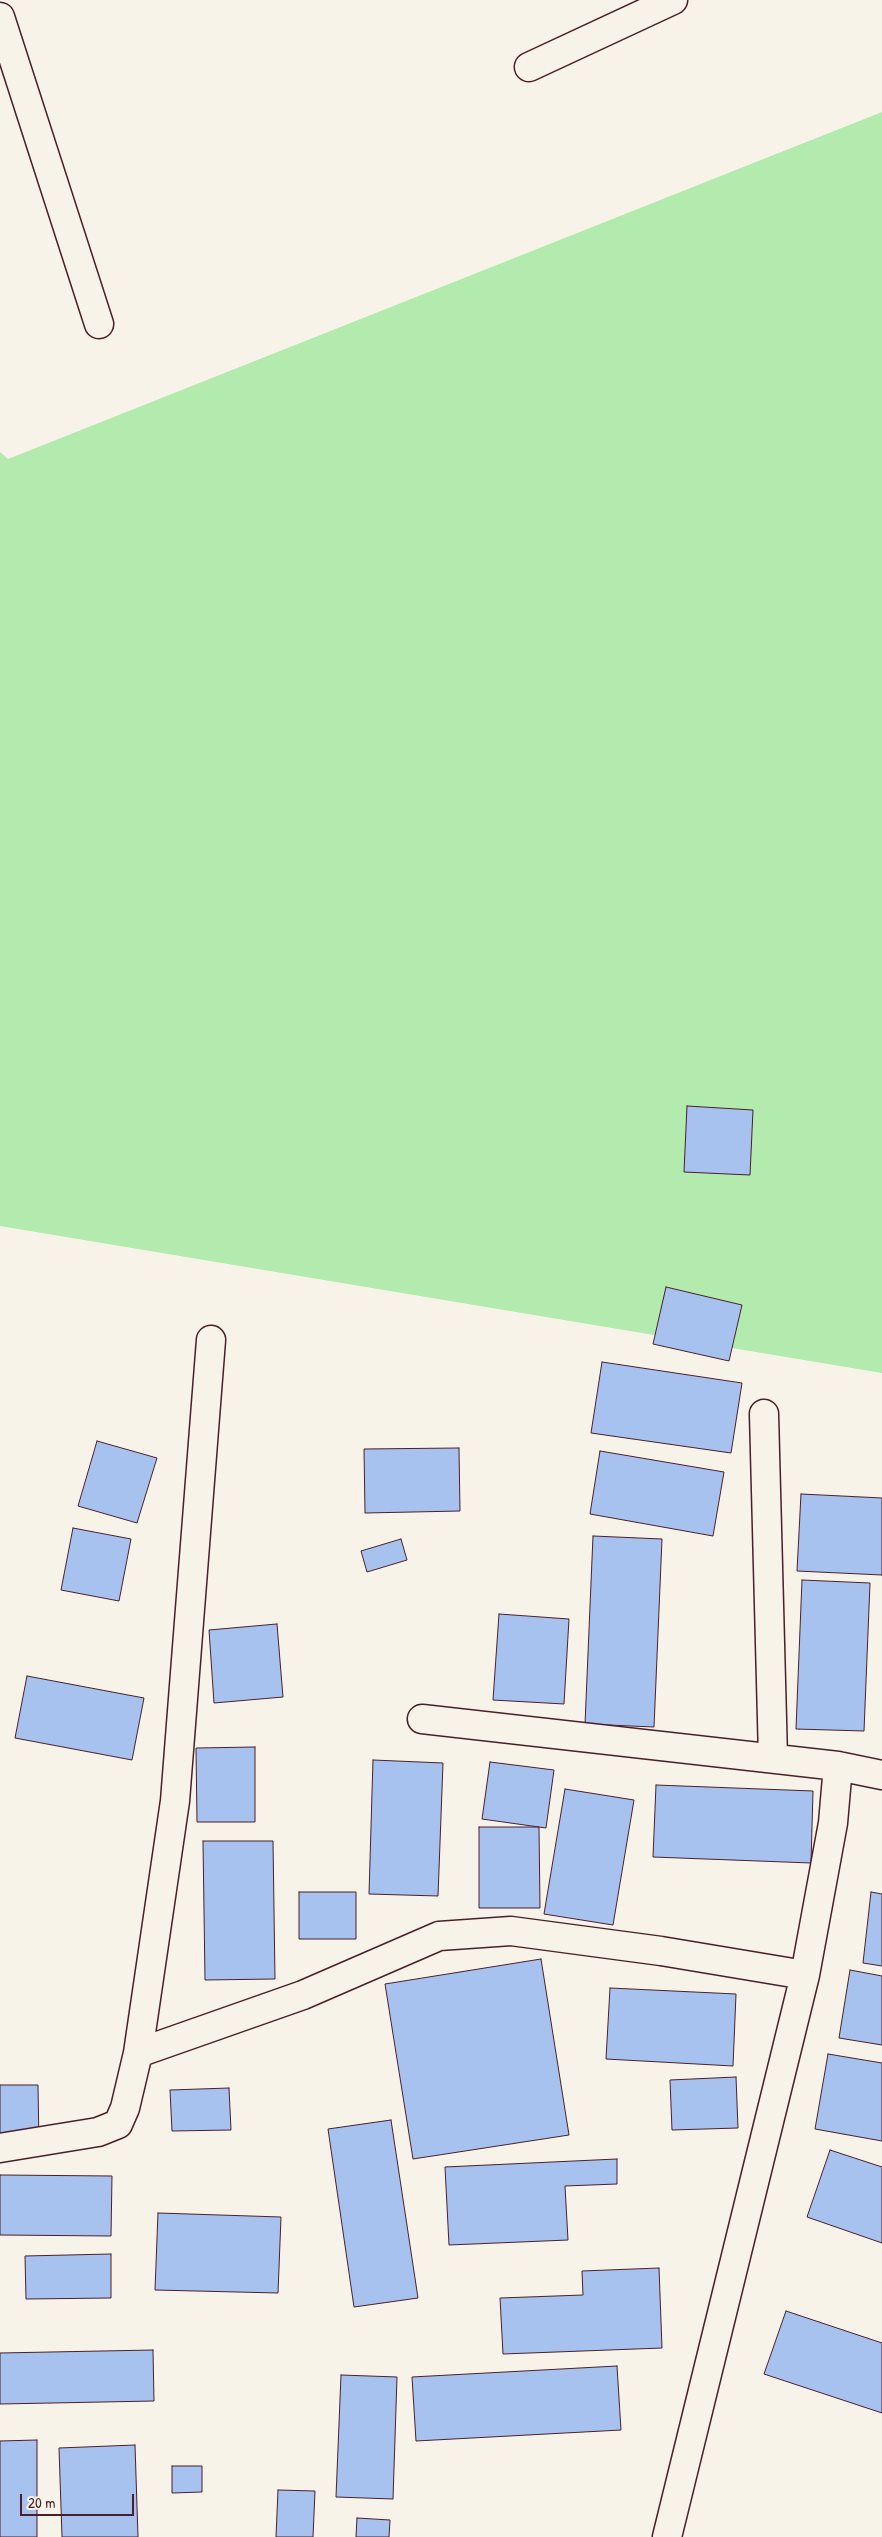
<!DOCTYPE html>
<html>
<head>
<meta charset="utf-8">
<style>
  body { margin:0 }
  #map { position:relative; width:882px; height:2537px; overflow:hidden; background:#f7f3e8; font-family:"Patrick Hand",sans-serif }
  canvas { display:block }
  .scale { position:absolute; left:20px; top:2494px; width:114px; height:22px; box-sizing:border-box; border:2px solid #4a1f2b; border-top:0; padding-left:6px; font-size:15px; line-height:18px; white-space:nowrap; color:#4a1f2b; -webkit-text-stroke:4px #f7f3e8; paint-order:stroke }
</style>
</head>
<body>
<div id="map">
<canvas width="882" height="2537"></canvas>
<div class="scale">20 m</div>
</div>
<script>
const context = document.querySelector('canvas').getContext('2d');
context.lineJoin = 'round';
function paint(path, color) {
  context.fillStyle = color;
  context.fill(path, 'evenodd');
}
function shape(rows) {
  const path = new Path2D();
  for (const r of rows) {
    path.moveTo(r[0], r[1]);
    for (let i = 2; i < r.length; i += 2) path.lineTo(r[i], r[i + 1]);
  }
  return path;
}
function strokePath(path, color, width, dash) {
  context.strokeStyle = color;
  context.lineWidth = width;
  context.lineCap = dash ? 'butt' : 'round';
  context.setLineDash(dash || []);
  context.stroke(path);
}
const green = shape([
  [882,112,882,1373,0,1226,0,452,8,459]
]);
const building = shape([
  [687,1106,753,1110,750,1175,684,1172,687,1106],
  [666,1287,742,1305,729,1361,653,1344,666,1287],
  [602,1362,742,1383,731,1453,591,1433,602,1362],
  [97,1441,157,1458,137,1523,78,1506,97,1441],
  [459,1448,460,1511,365,1513,364,1449,459,1448],
  [600,1451,724,1472,713,1536,590,1514,600,1451],
  [801,1494,882,1498,882,1575,797,1571,801,1494],
  [73,1528,131,1539,119,1601,61,1590,73,1528],
  [593,1536,662,1539,654,1727,585,1724,593,1536],
  [401,1539,407,1560,367,1572,361,1551,401,1539],
  [802,1580,870,1583,864,1731,796,1729,802,1580],
  [499,1614,569,1619,564,1704,493,1700,499,1614],
  [277,1624,283,1697,214,1703,209,1630,277,1624],
  [27,1676,144,1698,132,1760,15,1738,27,1676],
  [255,1747,255,1822,197,1822,196,1748,255,1747],
  [373,1760,443,1763,438,1896,369,1894,373,1760],
  [490,1762,554,1770,546,1828,482,1819,490,1762],
  [656,1785,813,1791,811,1863,653,1857,656,1785],
  [565,1789,634,1800,613,1925,544,1914,565,1789],
  [479,1827,539,1827,540,1908,479,1908,479,1827],
  [203,1841,273,1841,275,1979,205,1980,203,1841],
  [299,1892,356,1892,356,1939,299,1939,299,1892],
  [871,1892,882,1894,882,1966,863,1963,871,1892],
  [541,1959,569,2135,413,2159,385,1984,541,1959],
  [850,1970,882,1976,882,2045,839,2038,850,1970],
  [610,1988,736,1994,733,2066,606,2059,610,1988],
  [828,2054,882,2063,882,2141,815,2129,828,2054],
  [736,2077,738,2128,672,2130,670,2080,736,2077],
  [0,2085,38,2085,39,2146,0,2146,0,2085],
  [229,2088,231,2130,172,2131,170,2090,229,2088],
  [391,2120,418,2298,354,2307,328,2129,391,2120],
  [830,2150,882,2167,882,2243,807,2217,830,2150],
  [617,2159,617,2184,565,2186,568,2240,449,2245,445,2167,617,2159],
  [0,2175,112,2176,111,2236,0,2235,0,2175],
  [158,2213,281,2217,278,2293,155,2290,158,2213],
  [111,2254,111,2298,26,2299,25,2256,111,2254],
  [659,2268,662,2348,503,2354,500,2298,583,2295,582,2271,659,2268],
  [786,2311,882,2343,882,2413,764,2374,786,2311],
  [153,2350,154,2401,0,2404,0,2353,153,2350],
  [617,2366,621,2430,416,2441,412,2377,617,2366],
  [341,2375,397,2377,393,2499,336,2497,341,2375],
  [37,2440,37,2537,0,2537,0,2441,37,2440],
  [135,2445,138,2537,62,2537,59,2448,135,2445],
  [172,2466,202,2466,202,2492,172,2493,172,2466],
  [278,2490,315,2491,313,2537,276,2537,278,2490],
  [357,2518,390,2520,389,2537,356,2537,357,2518]
]);
const minor = shape([
  [0,17,99,324],
  [529,67,673,0],
  [764,1414,773,1758],
  [422,1719,838,1766,882,1775],
  [138,2053,303,1995,439,1936,511,1931,661,1951,805,1975],
  [0,2148,98,2132,118,2124,125,2108,138,2053,175,1801,211,1340],
  [667,2537,805,1975,833,1823,838,1766]
]);
paint(green, '#b3eaad');
paint(building, '#a8c2ef');
strokePath(building, '#4a1f2b', 1);
strokePath(minor, '#4a1f2b', 31);
strokePath(minor, '#f7f3e8', 28);
</script>
</body>
</html>
